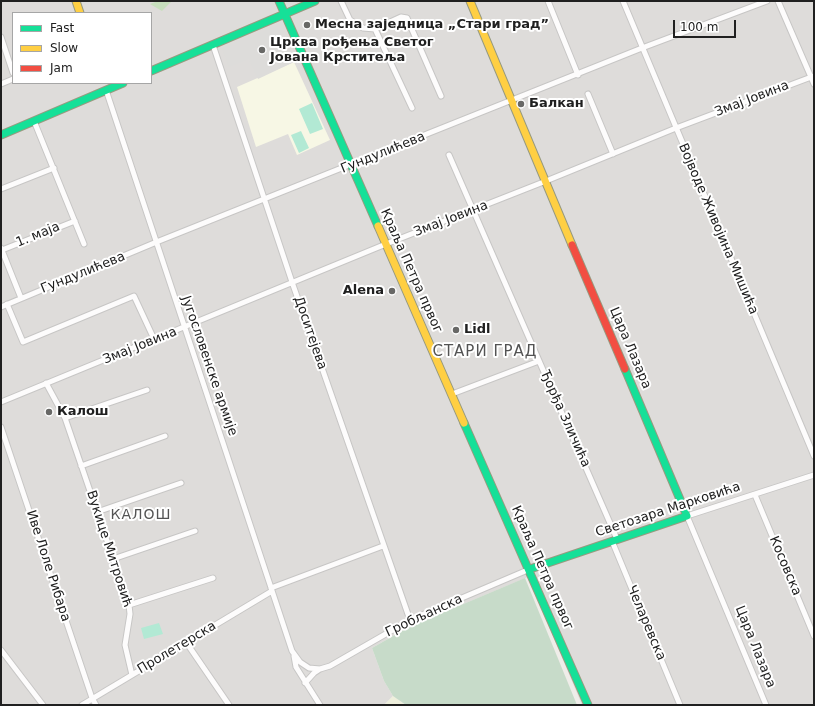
<!DOCTYPE html>
<html>
<head>
<meta charset="utf-8">
<style>
  body { margin:0 }
  #map { position:relative; width:815px; height:706px; overflow:hidden; background:#efede9; font-family:"DejaVu Sans",sans-serif }
  canvas { display:block }
  .frame { position:absolute; inset:0; border:2px solid #202020; pointer-events:none }
  .legend { position:absolute; left:12px; top:12px; width:140px; height:72px; box-sizing:border-box; background:#fff; border:1px solid #a6a6a6; margin:0; padding:5px 7px; list-style:none; font-size:12px; color:#202020 }
  .legend li { display:flex; align-items:center; gap:8px; height:20px }
  .legend b { width:20px; border:1px solid #a6a6a6 }
  .scale { position:absolute; left:673px; top:20px; width:63px; height:18px; box-sizing:border-box; border:2px solid #202020; border-top:0; padding-left:5px; font-size:12px; line-height:14px; white-space:nowrap; color:#202020; -webkit-text-stroke:3px #fff; paint-order:stroke }
</style>
</head>
<body>
<div id="map">
<canvas width="815" height="706"></canvas>
<div class="frame"></div>
<ul class="legend">
<li><b style="height:5px;background:#16e098"></b>Fast</li>
<li><b style="height:5px;background:#ffcf43"></b>Slow</li>
<li><b style="height:5px;background:#f24e42"></b>Jam</li>
</ul>
<div class="scale">100 m</div>
</div>
<script>
const context = document.querySelector('canvas').getContext('2d');
context.lineJoin = 'round';
function paint(path, color) {
  context.fillStyle = color;
  context.fill(path, 'evenodd');
}
function shape(rows) {
  const path = new Path2D();
  for (const r of rows) {
    path.moveTo(r[0], r[1]);
    for (let i = 2; i < r.length; i += 2) path.lineTo(r[i], r[i + 1]);
  }
  return path;
}
function strokePath(path, color, width, dash) {
  context.strokeStyle = color;
  context.lineWidth = width;
  context.lineCap = dash ? 'butt' : 'round';
  context.setLineDash(dash || []);
  context.stroke(path);
}
function drawText(font, color, halo, rows, align = 'center') {
  context.font = font + ' "DejaVu Sans",sans-serif';
  context.lineWidth = 4;
  context.setLineDash([]);
  context.textBaseline = 'middle';
  context.strokeStyle = halo;
  context.fillStyle = color;
  for (const [text, x, y, turn = 0] of rows) {
    context.save();
    context.translate(x, y);
    context.rotate((+turn || 0) * Math.PI / 180);
    context.textAlign = isNaN(turn) ? turn : align;
    if (halo) context.strokeText(text, 0, 0);
    context.fillText(text, 0, 0);
    context.restore();
  }
}
const residential = shape([
  [1,1,814,1,814,705,582,705,528,577,409,627,372,648,384,681,393,696,384,705,1,705],
  [13,13,151,13,151,83,13,83]
]);
const education = shape([
  [294,62,330,140,297,155,288,134,256,147,237,87]
]);
const religious = shape([
  [277,26,294,62,258,79,249,59,229,67,222,48]
]);
const farmland = shape([
  [393,696,404,704,406,705,384,705]
]);
const forest = shape([
  [158,1,172,1,162,11,150,4]
]);
const cemetery = shape([
  [525,578,577,705,406,705,393,696,384,681,372,648,409,627]
]);
const pitch = shape([
  [312,103,323,129,310,134,299,109],
  [301,131,309,148,299,153,291,135],
  [159,623,163,634,144,639,141,628]
]);
const street = shape([
  [341,1,350,20,363,28,375,29,401,17,407,18,441,96],
  [548,1,578,75],
  [623,1,814,456],
  [778,1,814,84],
  [375,29,412,108],
  [1,37,13,73],
  [213,45,292,282,410,620],
  [1,84,13,79],
  [106,90,292,651,300,662,309,668,320,669],
  [588,94,613,154],
  [34,121,84,244],
  [449,155,617,539],
  [1,189,54,168],
  [1,248,21,298],
  [2,250,75,221],
  [7,304,23,342,134,296,154,339],
  [1,307,159,241,642,48,767,1],
  [46,383,65,418,129,605,130,614,125,645,132,675],
  [452,394,539,361],
  [1,402,386,244,546,181,676,128,814,76],
  [65,418,147,390],
  [1,427,92,698,96,705],
  [81,466,165,436],
  [755,495,814,636],
  [97,512,181,483],
  [612,541,680,705],
  [113,559,195,531],
  [271,588,383,546],
  [129,605,213,578],
  [186,642,229,705],
  [1,650,43,705],
  [294,656,296,667,320,705],
  [305,683,314,673,320,669,330,666,410,620,530,569],
  [82,705,272,591],
  [766,705,687,516,814,475]
]);
const fast = shape([
  [279,1,378,226],
  [151,71,315,1],
  [1,135,123,83],
  [464,423,588,705],
  [530,569,687,516,625,369]
]);
const slow = shape([
  [76,1,80,13],
  [470,1,572,245],
  [378,226,464,423]
]);
const jam = shape([
  [572,245,625,369]
]);
const markers = [
  [307,25,4,"#686866"],
  [262,50,4,"#686866"],
  [521,104,4,"#686866"],
  [392,291,4,"#686866"],
  [456,330,4,"#686866"],
  [49,412,4,"#686866"]
];
const poiNames = [
  ["Месна заједница „Стари град”",315,25],
  ["Црква рођења Светог",270,43],
  ["Јована Крститеља",270,58],
  ["Балкан",529,104],
  ["Alena",384,291,"right"],
  ["Lidl",464,330],
  ["Калош",57,412]
];
const streetNames = [
  ["Змај Јовина",752,99,-21],
  ["Гундулићева",383,153,-22],
  ["Змај Јовина",451,219,-21],
  ["Војводе Живојина Мишића",718,229,67],
  ["1. маја",38,235,-22],
  ["Краља Петра првог",411,271,66],
  ["Гундулићева",83,273,-22],
  ["Доситејева",310,333,71],
  ["Змај Јовина",140,346,-22],
  ["Цара Лазара",630,348,67],
  ["Југословенске армије",209,366,71],
  ["Ђорђа Зличића",565,419,66],
  ["Светозара Марковића",668,510,-18],
  ["Вукице Митровић",109,549,72],
  ["Иве Лоле Рибара",48,566,72],
  ["Косовска",785,566,67],
  ["Краља Петра првог",542,568,66],
  ["Гробљанска",424,616,-25],
  ["Челаревска",646,623,67],
  ["Цара Лазара",755,647,68],
  ["Пролетерска",177,648,-31]
];
const neighbourhoodNames = [
  ["КАЛОШ",141,515]
];
const quarterNames = [
  ["СТАРИ ГРАД",485,352]
];
paint(residential, '#dedcda');
paint(education, '#f7f7e5');
paint(religious, '#dddcda');
paint(farmland, '#eeefdc');
paint(forest, '#c7dfbd');
paint(cemetery, '#c7dbc9');
paint(pitch, '#b2e9d4');
strokePath(street, '#c7c6c5', 7);
strokePath(fast, '#979a7f', 9);
strokePath(slow, '#979a7f', 9);
strokePath(jam, '#979a7f', 9);
strokePath(street, '#fdfcfc', 5);
strokePath(fast, '#16e098', 7);
strokePath(slow, '#ffcf43', 7);
strokePath(jam, '#f24e42', 7);
for (const [x, y, r, color] of markers) {
  const dot = new Path2D();
  dot.arc(x, y, r, 0, 2 * Math.PI);
  context.fillStyle = color;
  context.fill(dot);
  strokePath(dot, '#fff', 1.5);
}
drawText('bold 13px', '#202020', '#fff', poiNames, 'left');
drawText('13px', '#202020', '#fff', streetNames);
context.letterSpacing = '1px';
drawText('14px', '#535353', '#fff', neighbourhoodNames);
context.letterSpacing = '0px';
context.letterSpacing = '1px';
drawText('15px', '#535353', '#fff', quarterNames);
context.letterSpacing = '0px';
</script>
</body>
</html>
